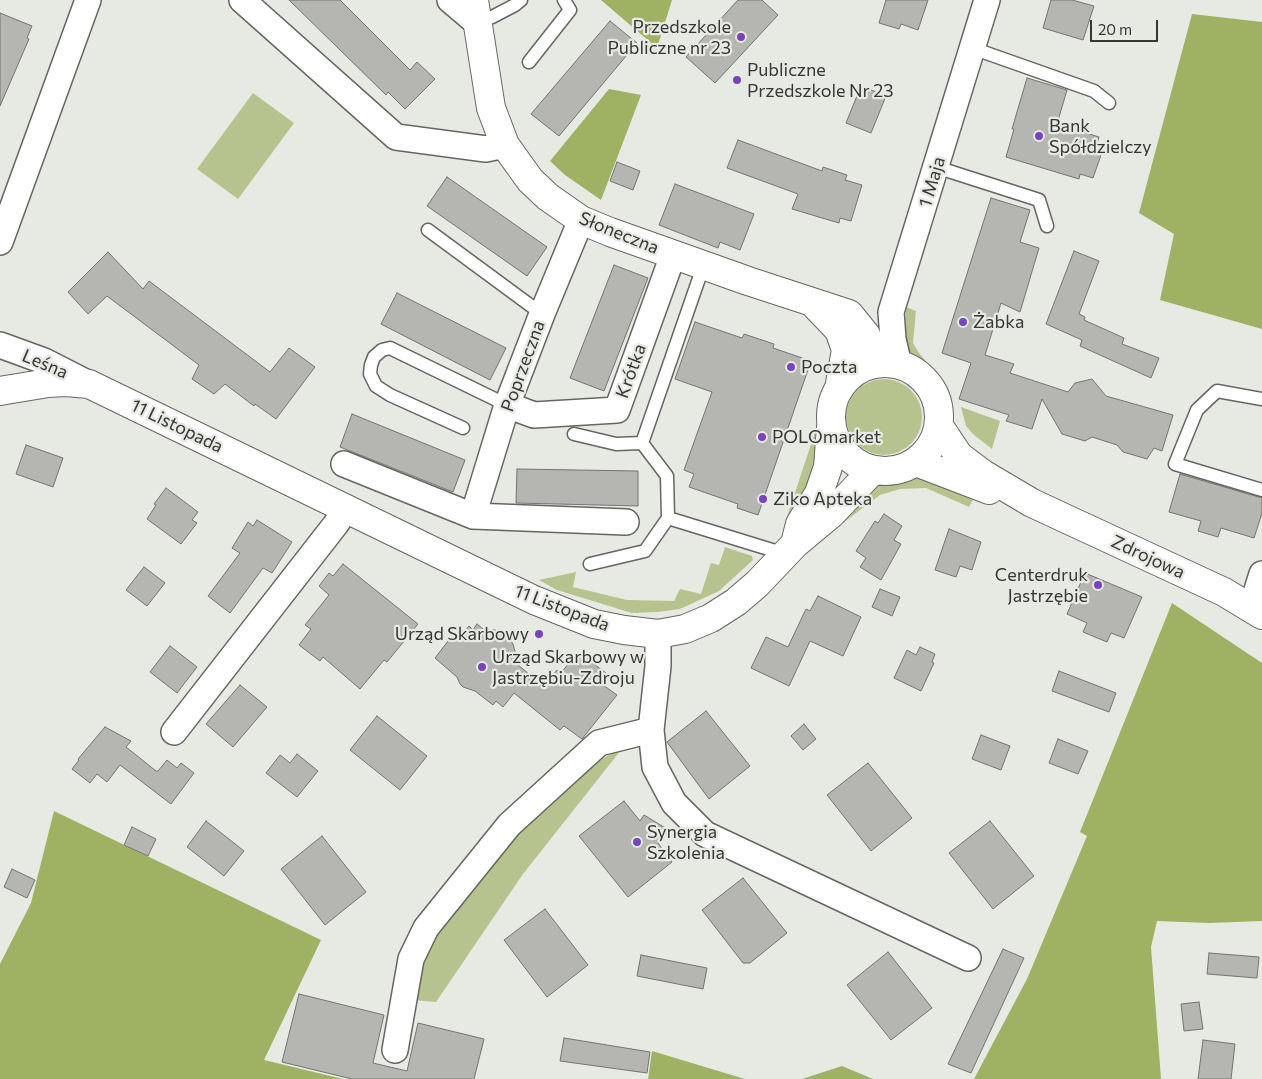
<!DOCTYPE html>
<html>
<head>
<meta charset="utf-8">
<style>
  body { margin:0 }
  #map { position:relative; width:1262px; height:1079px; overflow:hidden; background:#e7e9e3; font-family:Commissioner,sans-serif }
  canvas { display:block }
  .scale { position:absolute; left:1090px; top:20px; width:68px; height:22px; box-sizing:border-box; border:2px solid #363735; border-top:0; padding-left:6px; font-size:15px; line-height:18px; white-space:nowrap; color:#363735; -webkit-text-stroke:4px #e7e9e3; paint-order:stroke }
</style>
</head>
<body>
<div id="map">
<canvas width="1262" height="1079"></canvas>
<div class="scale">20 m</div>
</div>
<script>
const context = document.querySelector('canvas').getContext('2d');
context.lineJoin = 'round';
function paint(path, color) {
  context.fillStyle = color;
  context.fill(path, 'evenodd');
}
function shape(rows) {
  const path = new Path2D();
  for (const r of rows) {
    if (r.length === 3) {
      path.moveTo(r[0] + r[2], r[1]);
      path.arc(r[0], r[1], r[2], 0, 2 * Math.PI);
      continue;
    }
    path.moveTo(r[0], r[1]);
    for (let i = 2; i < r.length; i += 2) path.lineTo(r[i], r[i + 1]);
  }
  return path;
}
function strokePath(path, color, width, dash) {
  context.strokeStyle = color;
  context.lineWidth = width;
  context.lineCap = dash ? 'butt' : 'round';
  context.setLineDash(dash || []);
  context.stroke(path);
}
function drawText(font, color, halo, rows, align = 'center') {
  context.font = font + ' Commissioner,sans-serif';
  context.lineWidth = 4.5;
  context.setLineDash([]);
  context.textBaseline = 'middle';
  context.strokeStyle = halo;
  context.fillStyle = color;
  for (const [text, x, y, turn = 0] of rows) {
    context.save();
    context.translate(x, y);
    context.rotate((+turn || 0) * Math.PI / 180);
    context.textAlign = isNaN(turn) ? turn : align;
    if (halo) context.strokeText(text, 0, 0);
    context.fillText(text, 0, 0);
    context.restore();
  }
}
const green = shape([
  [253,93,294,123,238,199,197,169],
  [906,307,916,311,913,343,919,353,945,383,953,429,963,442,986,458,988,463,962,448,946,418,944,396,909,350,905,338],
  [884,417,38],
  [961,407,1000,421,992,449,974,435,966,426],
  [819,420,822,455,792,525,785,523],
  [909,477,932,478,978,490,969,507,926,488,900,489,880,495,827,535,875,487],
  [725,547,752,556,753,560,719,591,680,609,658,612,632,613,557,590,539,580,576,572,573,587,627,600,674,601,680,589,701,594,711,563,719,565],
  [621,750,523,874,436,1002,413,1000,422,950,482,869,581,768]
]);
const forest = shape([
  [601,0,672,0,657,48],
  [1192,14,1262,22,1262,329,1160,300,1174,234,1139,213],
  [609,89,641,95,601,200,565,175,550,161],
  [1172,603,1262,663,1262,921,1209,923,1157,921,1151,947,1161,1079,974,1079,1027,979,1087,836,1080,832],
  [54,811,321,940,264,1060,343,1079,0,1079,0,964,31,903],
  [652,1051,745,1079,648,1079],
  [842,1066,873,1079,802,1079]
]);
const building = shape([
  [289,0,340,0,410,70,417,62,435,79,405,109,388,92,386,95,289,0],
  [738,0,762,0,778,15,715,83,686,57,738,0],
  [886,0,928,0,918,30,901,24,899,29,879,23,886,0],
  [1051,0,1072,0,1094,6,1083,40,1043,28,1051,0],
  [0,13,32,26,27,38,29,39,0,106,0,13],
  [610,21,637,43,559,136,531,114,610,21],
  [1027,78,1067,90,1057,124,1099,137,1094,152,1101,155,1093,178,1080,174,1079,179,1006,157,1014,129,1012,129,1027,78],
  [861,86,886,96,871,133,846,123,861,86],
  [738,140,822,171,823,167,847,175,845,180,862,185,851,221,840,218,839,223,792,209,798,194,727,168,738,140],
  [617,162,640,171,633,190,610,181,617,162],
  [447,177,547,247,527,276,427,206,447,177],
  [675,184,754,214,740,250,720,242,718,248,659,225,675,184],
  [991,198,1030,210,1020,242,1039,248,1020,312,1001,303,985,355,1014,364,1010,373,1068,392,1075,383,1092,379,1106,396,1173,415,1162,451,1154,448,1147,459,1123,452,1117,445,1092,437,1085,441,1062,434,1042,399,1032,429,1006,421,1009,415,959,399,971,363,942,353,991,198],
  [1074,251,1099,261,1079,314,1085,317,1084,320,1124,338,1122,344,1159,358,1151,378,1080,346,1082,340,1046,324,1074,251],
  [108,252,143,289,149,281,270,372,289,348,315,367,276,419,255,404,254,406,225,384,214,394,192,379,199,365,107,296,88,314,68,292,108,252],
  [614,265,648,278,604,391,570,378,614,265],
  [397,293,506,348,490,380,381,324,397,293],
  [695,322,742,338,744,334,774,344,773,348,811,361,758,515,737,508,738,504,689,487,694,474,684,470,712,392,675,379,695,322],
  [352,414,465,460,453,492,340,447,352,414],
  [26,445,63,458,53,487,16,474,26,445],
  [517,469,638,471,638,506,516,503,517,469],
  [1180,474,1262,498,1262,513,1254,538,1221,528,1218,537,1198,531,1201,521,1169,512,1180,474],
  [166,488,198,512,192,520,197,523,181,544,147,519,156,505,154,504,166,488],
  [884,514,902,526,894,540,901,544,881,580,860,567,866,558,856,551,875,521,878,523,884,514],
  [257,520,292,542,272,573,263,568,230,613,208,596,240,553,232,548,248,522,253,526,257,520],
  [949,529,981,542,972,570,960,566,956,577,935,570,949,529],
  [343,564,418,624,387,662,384,660,360,689,323,657,320,661,299,645,311,629,305,625,329,595,319,586,329,573,333,576,343,564],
  [144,567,165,583,147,606,126,590,144,567],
  [1085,573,1142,597,1124,638,1111,633,1107,642,1083,632,1087,623,1067,614,1085,573],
  [880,589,900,597,892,616,872,607,880,589],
  [818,596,861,617,843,656,810,641,789,686,751,668,766,637,788,647,806,609,810,611,818,596],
  [477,624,483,629,495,630,507,636,513,644,516,655,522,660,518,665,544,686,557,670,561,673,578,652,606,673,599,682,617,695,582,739,564,726,560,730,514,693,503,707,496,701,493,705,475,691,463,687,460,684,457,677,435,658,452,636,457,640,469,626,473,630,477,624],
  [170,646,197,667,177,693,150,672,170,646],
  [920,647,935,654,932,662,934,663,921,691,894,678,907,650,916,655,920,647],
  [1059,671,1116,693,1109,712,1052,691,1059,671],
  [240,685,267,707,233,747,206,724,240,685],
  [706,711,750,766,709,799,667,742,706,711],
  [377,716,427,756,400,790,350,750,377,716],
  [804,724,816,739,803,750,791,736,804,724],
  [105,727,131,741,126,747,156,771,158,771,167,760,177,768,181,763,194,773,171,804,120,765,107,782,97,774,90,783,72,769,79,760,78,759,105,727],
  [981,735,1010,746,1001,770,972,759,981,735],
  [1058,739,1088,751,1078,774,1049,763,1058,739],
  [297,754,318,771,297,797,266,773,280,755,290,763,297,754],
  [868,763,912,818,871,851,827,795,868,763],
  [624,801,640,821,644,815,667,829,663,840,658,843,672,862,628,897,579,836,624,801],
  [206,821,244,851,224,876,187,847,206,821],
  [990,821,1034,876,993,909,949,853,990,821],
  [132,827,156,839,148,856,124,845,132,827],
  [322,836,366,892,325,925,281,869,322,836],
  [12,869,35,880,27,898,4,887,12,869],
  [743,878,787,933,750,963,743,963,702,910,743,878],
  [545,909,588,965,547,997,504,940,545,909],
  [1003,949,1024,958,971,1073,948,1064,1003,949],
  [888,952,932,1008,891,1040,847,985,888,952],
  [1209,953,1259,957,1257,978,1207,974,1209,953],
  [641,955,707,968,703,989,637,976,641,955],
  [299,994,384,1015,373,1063,407,1071,418,1023,484,1039,474,1079,352,1079,282,1062,299,994],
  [1199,1002,1203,1029,1184,1031,1181,1004,1199,1002],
  [564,1038,650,1052,647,1073,560,1061,564,1038],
  [1203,1040,1235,1044,1231,1079,1198,1079,1203,1040]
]);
const service = shape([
  [476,22,492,17,515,5,521,0],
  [972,48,1094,91,1109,103],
  [529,62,570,10,564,0],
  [936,167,1039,200,1047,226],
  [428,230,542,314],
  [1262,399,1217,391,1197,410,1175,464,1262,490],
  [463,428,390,395,376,386,370,374,371,365,374,357,382,350,390,348,507,405],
  [574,434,616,444,642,443],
  [668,518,667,476,642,443,704,264],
  [590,564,645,551,668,518,785,554]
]);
const minor = shape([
  [242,0,396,137,486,149,505,145],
  [450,0,476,22],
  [0,242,88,0],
  [0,345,44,361,89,384],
  [899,365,893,339,891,312,987,0],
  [507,405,534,415,617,410,673,255],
  [344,464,473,516,626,522],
  [473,516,507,405,542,314,581,220],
  [1251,609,1262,574],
  [658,634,658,666,651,730,655,767,674,803,705,834,968,958],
  [174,732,336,524,346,508],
  [395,1050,411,959,426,928,509,825,599,743,651,730]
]);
const tertiary = shape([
  [474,0,491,108,505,145,530,180,548,197,581,220,610,232,748,281,849,314,866,335,878,363],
  [816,306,839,330,846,350,839,389]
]);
const secondary = shape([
  [885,417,54],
  [0,391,48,383,65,382,89,384,534,600,594,624,624,630,658,634,685,629,711,618,736,602,757,584,795,544,831,514,873,470],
  [939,426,959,456,983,474,1032,503,1224,592,1262,615],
  [916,462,989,490],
  [796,540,800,524,819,493,828,467,831,427]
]);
const markers = [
  [741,37,5,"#7744bc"],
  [737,80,5,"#7744bc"],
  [1039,136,5,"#7744bc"],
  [963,322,5,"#7744bc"],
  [791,367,5,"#7744bc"],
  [762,437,5,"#7744bc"],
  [763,499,5,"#7744bc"],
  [1098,585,5,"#7744bc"],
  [539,634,5,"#7744bc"],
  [482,667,5,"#7744bc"],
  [637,842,5,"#7744bc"]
];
const poiNames = [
  ["Przedszkole",731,27,"right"],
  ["Publiczne nr 23",731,48,"right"],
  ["Publiczne",747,70],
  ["Przedszkole Nr 23",747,91],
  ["Bank",1049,126],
  ["Spółdzielczy",1049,147],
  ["Żabka",973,322],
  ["Poczta",801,367],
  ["POLOmarket",772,437],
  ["Ziko Apteka",773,499],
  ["Centerdruk",1088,575,"right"],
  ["Jastrzębie",1088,596,"right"],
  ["Urząd Skarbowy",529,634,"right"],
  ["Urząd Skarbowy w",492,657],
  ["Jastrzębiu-Zdroju",492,678],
  ["Synergia",647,832],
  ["Szkolenia",647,853]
];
const streetNames = [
  ["1 Maja",932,182,-73],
  ["Słoneczna",619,233,22],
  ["Leśna",45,364,23],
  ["Poprzeczna",523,366,-70],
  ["Krótka",631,371,-70],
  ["11 Listopada",177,426,26],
  ["Zdrojowa",1148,557,25],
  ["11 Listopada",562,608,21]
];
paint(green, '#b6c38e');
paint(forest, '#9fb163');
paint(building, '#b5b6b1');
strokePath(building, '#73746f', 1);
strokePath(service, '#656661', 15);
strokePath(minor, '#656661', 28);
strokePath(tertiary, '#656661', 30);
strokePath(secondary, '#656661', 30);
strokePath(service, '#fff', 12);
strokePath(minor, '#fff', 25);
strokePath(tertiary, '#fff', 28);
strokePath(secondary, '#fff', 28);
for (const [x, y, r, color] of markers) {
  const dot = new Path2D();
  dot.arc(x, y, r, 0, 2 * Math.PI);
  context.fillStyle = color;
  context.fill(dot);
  strokePath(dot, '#e7e9e3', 2);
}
drawText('18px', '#363735', '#e7e9e3', poiNames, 'left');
drawText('18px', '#363735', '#e7e9e3', streetNames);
</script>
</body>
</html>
